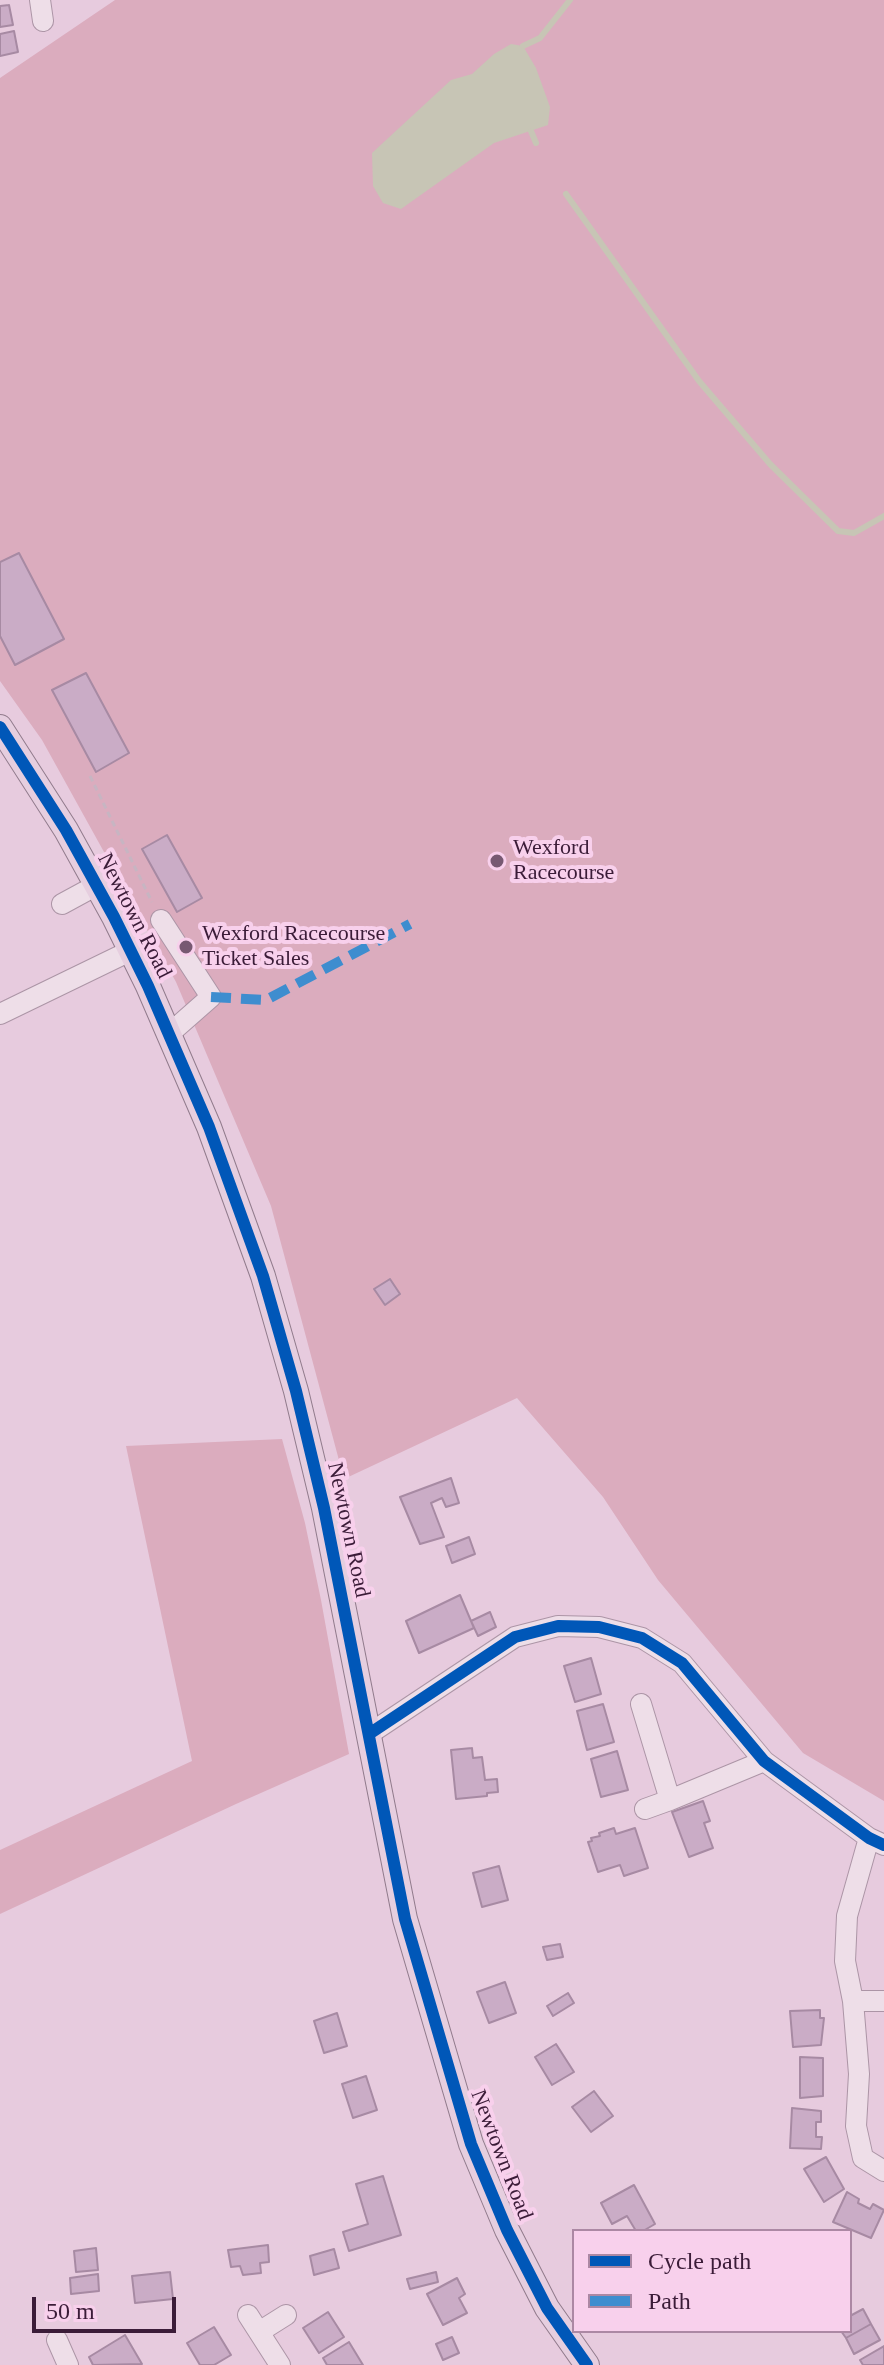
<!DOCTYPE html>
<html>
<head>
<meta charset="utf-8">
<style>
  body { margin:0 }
  #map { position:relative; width:884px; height:2365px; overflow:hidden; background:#e7cbde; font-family:"Times New Roman",serif }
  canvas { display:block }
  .legend { position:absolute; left:572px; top:2229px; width:280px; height:104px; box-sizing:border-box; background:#f8d0ec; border:2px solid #ac88a4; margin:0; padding:10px 14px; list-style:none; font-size:24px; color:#3b1c38 }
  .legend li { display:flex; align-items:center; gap:16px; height:40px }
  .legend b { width:40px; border:2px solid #ac88a4 }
  .scale { position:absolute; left:32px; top:2297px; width:144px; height:36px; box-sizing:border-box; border:4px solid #3b1c38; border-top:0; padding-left:10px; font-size:24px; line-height:28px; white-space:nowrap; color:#3b1c38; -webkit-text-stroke:6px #f8d0ec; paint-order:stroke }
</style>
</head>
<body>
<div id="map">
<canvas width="884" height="2365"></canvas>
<ul class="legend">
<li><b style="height:10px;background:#0057b8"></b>Cycle path</li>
<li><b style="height:10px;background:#3e8dcf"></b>Path</li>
</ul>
<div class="scale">50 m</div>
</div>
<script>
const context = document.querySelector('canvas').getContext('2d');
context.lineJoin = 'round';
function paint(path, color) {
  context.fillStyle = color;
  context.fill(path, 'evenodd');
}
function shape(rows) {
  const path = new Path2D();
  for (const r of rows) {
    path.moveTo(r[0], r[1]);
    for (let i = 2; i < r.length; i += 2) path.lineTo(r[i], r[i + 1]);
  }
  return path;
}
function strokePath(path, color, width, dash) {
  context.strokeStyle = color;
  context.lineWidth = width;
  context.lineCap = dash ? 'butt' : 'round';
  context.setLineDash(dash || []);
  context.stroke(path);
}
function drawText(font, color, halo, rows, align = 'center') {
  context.font = font + ' "Times New Roman",serif';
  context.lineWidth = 8;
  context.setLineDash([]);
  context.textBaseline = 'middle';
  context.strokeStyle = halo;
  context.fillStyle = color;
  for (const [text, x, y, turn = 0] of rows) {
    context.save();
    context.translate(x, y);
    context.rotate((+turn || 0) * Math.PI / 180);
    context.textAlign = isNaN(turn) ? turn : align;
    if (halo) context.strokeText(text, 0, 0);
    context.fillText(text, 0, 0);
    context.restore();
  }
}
const green = shape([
  [115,0,884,0,884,1801,803,1753,658,1580,603,1497,517,1398,344,1479,271,1206,176,982,42,740,0,681,0,78],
  [282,1439,305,1523,321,1600,349,1754,236,1804,0,1914,0,1850,192,1761,126,1446]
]);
const water = shape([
  [511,44,523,46,536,68,550,107,548,125,494,143,401,209,383,203,373,186,372,153,451,80,472,74,494,54]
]);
const stream = shape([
  [523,46,540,38,570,0],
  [531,131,536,143],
  [566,194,699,381,770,464,838,531,854,533,884,516]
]);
const building = shape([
  [9,5,13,25,0,27,0,6,9,5],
  [14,31,18,52,0,56,0,34,14,31],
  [19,553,64,639,15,665,0,636,0,562,19,553],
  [86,673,129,753,96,772,52,690,86,673],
  [167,835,202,898,177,912,142,849,167,835],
  [390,1279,400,1294,385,1305,374,1289,390,1279],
  [451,1478,459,1503,446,1507,442,1498,431,1503,444,1537,420,1544,400,1497,451,1478],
  [469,1537,475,1554,452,1563,446,1546,469,1537],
  [460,1595,474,1628,419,1653,406,1621,460,1595],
  [490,1612,496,1627,478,1636,471,1621,490,1612],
  [591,1658,601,1694,575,1702,564,1666,591,1658],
  [603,1704,614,1742,587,1750,577,1711,603,1704],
  [472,1748,473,1758,482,1757,485,1780,497,1779,498,1792,487,1793,487,1796,456,1799,451,1750,472,1748],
  [617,1751,628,1790,601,1797,591,1759,617,1751],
  [703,1801,710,1821,704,1823,713,1848,689,1857,672,1812,703,1801],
  [614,1828,616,1834,635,1828,648,1868,624,1876,620,1865,598,1872,588,1842,592,1841,591,1838,600,1836,599,1833,614,1828],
  [499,1866,508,1900,482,1907,473,1873,499,1866],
  [560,1944,563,1957,547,1960,543,1947,560,1944],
  [505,1982,516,2013,489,2023,477,1992,505,1982],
  [568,1993,574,2003,553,2016,547,2006,568,1993],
  [820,2010,820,2018,824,2018,821,2045,793,2047,790,2011,820,2010],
  [337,2013,347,2046,324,2053,314,2021,337,2013],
  [556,2044,574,2072,552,2085,535,2057,556,2044],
  [800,2057,823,2058,823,2096,800,2098,800,2057],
  [366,2076,377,2110,353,2118,342,2084,366,2076],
  [594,2091,613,2116,591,2132,572,2107,594,2091],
  [792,2108,821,2111,821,2122,816,2122,816,2137,822,2137,821,2149,790,2148,792,2108],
  [826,2157,844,2189,824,2202,804,2169,826,2157],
  [383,2176,401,2235,349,2251,343,2232,368,2224,356,2184,383,2176],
  [634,2185,655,2224,643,2231,636,2231,627,2216,612,2224,601,2203,634,2185],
  [847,2192,859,2199,858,2203,870,2209,873,2204,884,2210,871,2238,833,2222,847,2192],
  [268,2245,269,2262,260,2263,261,2273,243,2275,240,2266,231,2267,228,2250,268,2245],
  [96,2248,98,2270,76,2272,74,2251,96,2248],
  [334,2249,339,2268,314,2275,310,2256,334,2249],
  [170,2272,173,2299,135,2303,132,2276,170,2272],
  [436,2272,438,2282,410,2289,407,2279,436,2272],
  [98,2274,99,2291,71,2294,70,2278,98,2274],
  [457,2278,465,2294,459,2298,467,2313,443,2325,427,2294,457,2278],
  [863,2309,871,2324,846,2338,841,2331,850,2331,850,2316,863,2309],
  [328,2312,344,2337,319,2353,303,2328,328,2312],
  [871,2324,880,2340,854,2354,846,2338,871,2324],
  [214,2327,231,2355,214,2365,200,2365,187,2343,214,2327],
  [125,2335,142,2364,93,2365,89,2357,125,2335],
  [452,2337,459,2353,443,2360,436,2344,452,2337],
  [349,2342,363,2365,327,2365,323,2358,349,2342],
  [884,2346,884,2365,863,2365,860,2360,884,2346]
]);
const path = shape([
  [90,776,152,902]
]);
const minor = shape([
  [40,0,43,21],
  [62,904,97,885],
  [161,920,211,997,169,1034],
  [0,1014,130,951],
  [641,1704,670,1800,764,1761],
  [369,1734,515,1637,558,1626,599,1627,642,1638,682,1663,764,1761,869,1838,884,1845],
  [645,1809,670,1800],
  [869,1838,847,1916,845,1961,853,2001,859,2074,856,2126,863,2158,884,2171],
  [853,2001,884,2001],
  [248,2315,280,2365],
  [259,2332,286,2315],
  [57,2340,68,2365]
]);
const major = shape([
  [0,727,66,830,114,917,148,986,209,1127,263,1276,296,1391,324,1508,405,1919,471,2144,507,2230,547,2308,587,2365]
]);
const quiet = shape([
  [211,997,266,1000,410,924]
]);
const cycleway = shape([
  [0,727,66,830,114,917,148,986,209,1127,263,1276,296,1391,324,1508,405,1919,471,2144,507,2230,547,2308,587,2365],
  [369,1734,515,1637,558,1626,599,1627,642,1638,682,1663,764,1761,869,1838,884,1845]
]);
const markers = [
  [497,861,8,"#775972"],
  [186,947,8,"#775972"]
];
const poiNames = [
  ["Wexford",513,848],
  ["Racecourse",513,873],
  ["Wexford Racecourse",202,934],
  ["Ticket Sales",202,959]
];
const streetNames = [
  ["Newtown Road",134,916,63],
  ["Newtown Road",348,1530,78],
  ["Newtown Road",501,2155,69]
];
paint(green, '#dbacbe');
paint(water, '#c7c5b5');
strokePath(stream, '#c7c5b5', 6);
paint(building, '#caacc6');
strokePath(building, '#a78aa3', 2);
strokePath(minor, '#ac95a6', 22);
strokePath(major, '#917b8c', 26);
strokePath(path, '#c7b5c2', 3, [6, 4]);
strokePath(minor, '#eedee8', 20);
strokePath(major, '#e6cedf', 24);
strokePath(quiet, '#3e8dcf', 10, [20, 10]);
strokePath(cycleway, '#0057b8', 12);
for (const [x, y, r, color] of markers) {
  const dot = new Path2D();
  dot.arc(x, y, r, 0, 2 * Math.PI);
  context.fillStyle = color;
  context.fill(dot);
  strokePath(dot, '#f8d0ec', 3);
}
drawText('22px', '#3b1c38', '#f8d0ec', poiNames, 'left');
drawText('22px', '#3b1c38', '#f8d0ec', streetNames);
</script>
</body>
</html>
